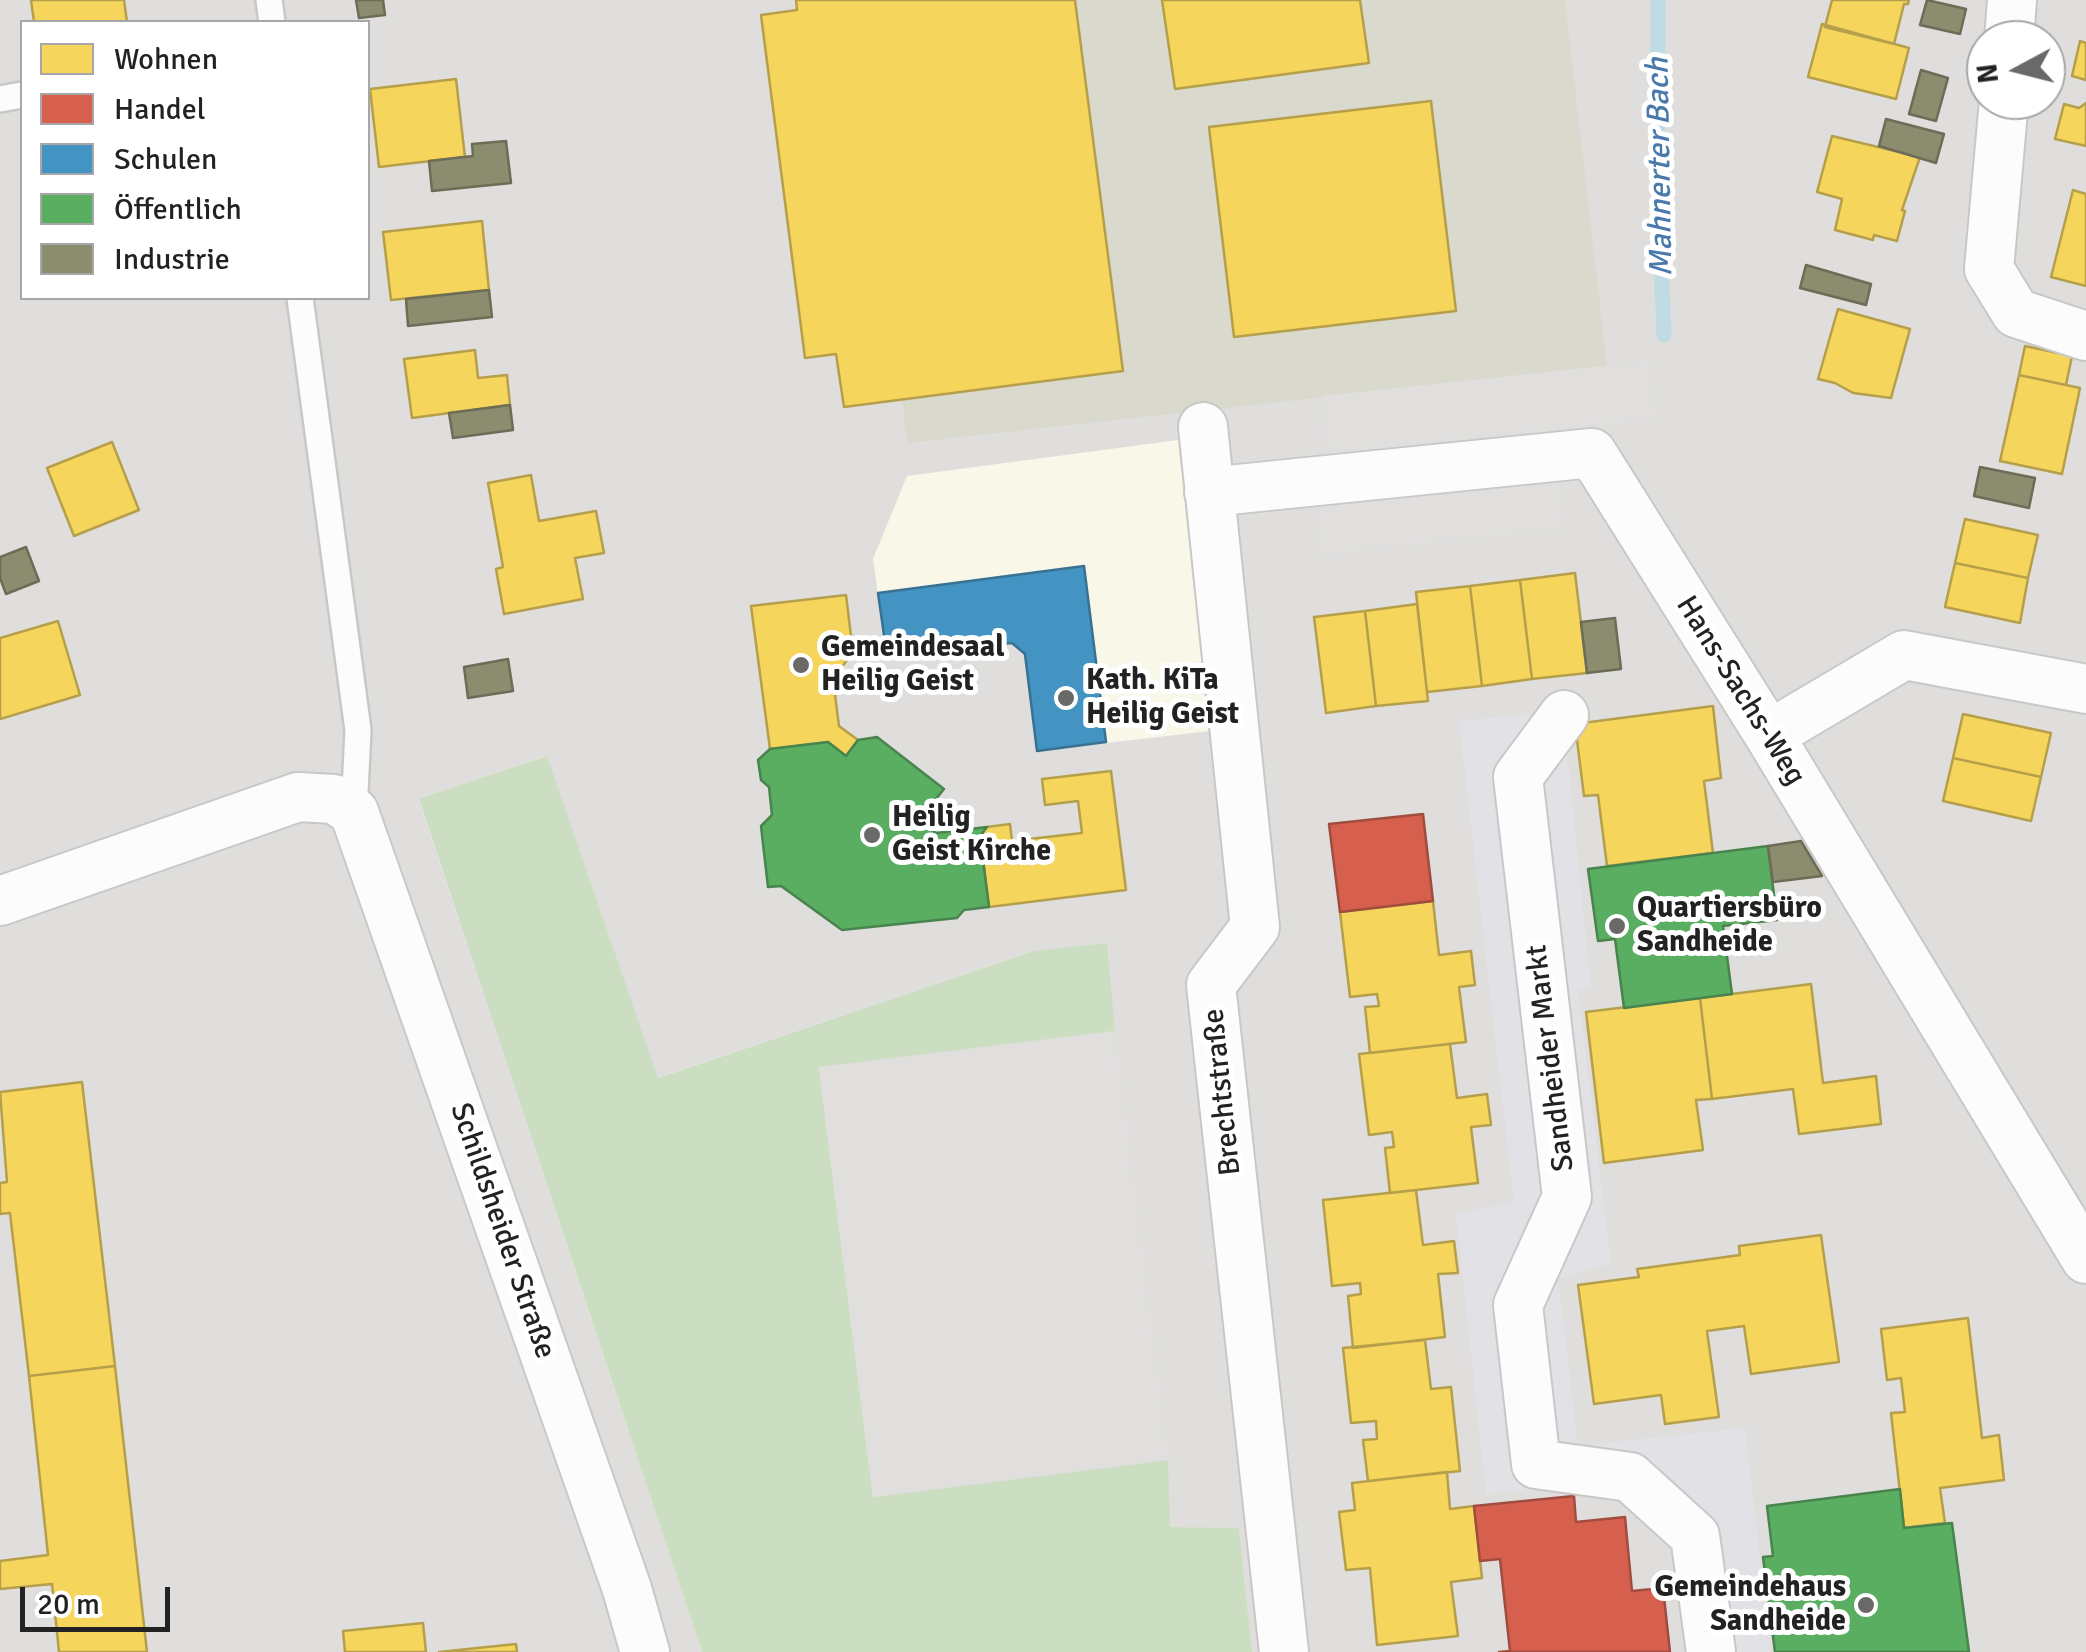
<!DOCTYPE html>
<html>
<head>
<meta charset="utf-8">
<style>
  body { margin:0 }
  #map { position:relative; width:2086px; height:1652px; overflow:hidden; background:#f0eeeb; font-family:Signika,sans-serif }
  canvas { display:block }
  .legend { position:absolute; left:20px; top:20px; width:350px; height:280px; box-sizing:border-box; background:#fff; border:2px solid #a7a7a7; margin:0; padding:12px 18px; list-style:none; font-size:30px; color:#222 }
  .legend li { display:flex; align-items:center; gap:20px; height:50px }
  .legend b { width:50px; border:2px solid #a7a7a7 }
  .north { position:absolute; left:1966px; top:20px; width:100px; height:100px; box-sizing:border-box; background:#fff; border:2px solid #a7a7a7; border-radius:50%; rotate:263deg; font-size:28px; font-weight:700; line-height:40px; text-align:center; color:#222 }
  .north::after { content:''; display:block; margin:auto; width:35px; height:45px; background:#6a6968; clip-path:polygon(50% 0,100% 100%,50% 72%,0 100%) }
  .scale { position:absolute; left:20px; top:1587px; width:150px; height:45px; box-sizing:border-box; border:5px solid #222; border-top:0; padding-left:12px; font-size:30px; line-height:35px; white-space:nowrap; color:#222; -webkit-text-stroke:8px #fff; paint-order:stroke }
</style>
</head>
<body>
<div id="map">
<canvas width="2086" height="1652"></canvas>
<ul class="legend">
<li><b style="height:28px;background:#f6d55c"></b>Wohnen</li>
<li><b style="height:28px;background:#d6604d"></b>Handel</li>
<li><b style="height:28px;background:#4393c3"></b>Schulen</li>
<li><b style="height:28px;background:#5aae61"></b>Öffentlich</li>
<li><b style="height:28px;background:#8c8c6e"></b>Industrie</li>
</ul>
<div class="north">N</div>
<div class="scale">20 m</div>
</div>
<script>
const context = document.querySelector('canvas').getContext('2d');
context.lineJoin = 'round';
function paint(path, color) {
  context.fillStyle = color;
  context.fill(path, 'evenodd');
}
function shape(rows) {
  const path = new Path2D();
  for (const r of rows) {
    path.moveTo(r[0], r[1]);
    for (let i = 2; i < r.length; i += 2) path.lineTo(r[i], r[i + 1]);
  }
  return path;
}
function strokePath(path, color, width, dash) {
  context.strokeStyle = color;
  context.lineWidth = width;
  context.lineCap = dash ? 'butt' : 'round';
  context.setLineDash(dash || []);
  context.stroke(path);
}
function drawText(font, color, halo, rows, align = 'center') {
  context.font = font + ' Signika,sans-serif';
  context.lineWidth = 10;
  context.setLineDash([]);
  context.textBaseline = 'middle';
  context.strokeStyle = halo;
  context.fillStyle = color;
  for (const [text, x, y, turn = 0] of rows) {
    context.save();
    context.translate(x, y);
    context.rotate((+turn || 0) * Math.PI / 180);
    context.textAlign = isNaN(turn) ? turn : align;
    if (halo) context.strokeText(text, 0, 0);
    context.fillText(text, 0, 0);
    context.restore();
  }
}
const residential = shape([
  [0,0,2086,0,2086,1652,1252,1652,1239,1529,1170,1527,873,1497,819,1067,1114,1031,1034,951,657,1078,546,756,419,800,702,1652,0,1652],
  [22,22,368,22,368,298,22,298],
  [1986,40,2046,40,2046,100,1986,100]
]);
const education = shape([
  [1178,440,1210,731,1037,751,1025,654,1012,643,959,648,948,641,886,649,873,559,907,476]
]);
const construction = shape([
  [859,0,1565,0,1607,366,907,443]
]);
const forest = shape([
  [547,756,658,1078,1034,951,1107,943,1115,1031,819,1068,873,1497,1168,1460,1170,1527,1239,1528,1252,1652,702,1652,419,799]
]);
const parking = shape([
  [1649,361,1655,418,1329,452,1323,396],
  [1559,480,1564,528,1319,554,1314,506],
  [1115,1031,1168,1460,873,1497,819,1067]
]);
const plaza = shape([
  [1563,711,1591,988,1578,990,1611,1263,1558,1279,1578,1446,1745,1428,1771,1652,1687,1652,1677,1554,1609,1484,1486,1494,1456,1213,1514,1203,1459,721]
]);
const homes = shape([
  [31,0,124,0,127,22,34,22,31,0],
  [796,0,1075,0,1123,371,844,407,836,354,805,358,761,15,797,10,796,0],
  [1162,0,1360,0,1369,63,1175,89,1162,0],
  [1832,0,1909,0,1908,4,1904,4,1894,44,1825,27,1832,0],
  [1822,24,1909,48,1896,99,1808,77,1822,24],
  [2080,41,2086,43,2086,80,2072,76,2080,41],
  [456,79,465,157,379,167,370,89,456,79],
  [1431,101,1456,311,1234,337,1209,127,1431,101],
  [2086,103,2086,146,2055,139,2064,104,2079,108,2086,103],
  [1832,136,1920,157,1902,210,1905,211,1897,241,1874,235,1873,240,1835,230,1842,199,1817,192,1832,136],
  [2073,190,2086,194,2086,286,2051,277,2073,190],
  [482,221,489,290,391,300,383,232,482,221],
  [1838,309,1910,329,1891,398,1853,393,1835,383,1818,379,1838,309],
  [2025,346,2072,356,2066,385,2019,375,2025,346],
  [475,350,478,378,507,375,510,405,412,418,404,359,475,350],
  [2019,375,2080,388,2062,474,2000,461,2019,375],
  [112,442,139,510,74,536,47,468,112,442],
  [531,475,539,521,596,511,604,553,575,558,583,599,504,614,496,569,503,567,488,483,531,475],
  [1965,519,2038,535,2028,578,1955,563,1965,519],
  [1955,563,2028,578,2020,623,1945,607,1955,563],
  [1575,573,1587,673,1532,679,1520,580,1575,573],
  [1520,580,1532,679,1482,686,1470,586,1520,580],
  [1470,586,1482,686,1427,692,1416,592,1470,586],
  [846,595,853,652,833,679,839,726,858,740,846,756,828,742,770,749,751,606,846,595],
  [1417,604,1428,701,1376,706,1365,611,1417,604],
  [1365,611,1376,706,1326,713,1314,617,1365,611],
  [58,621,80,695,0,719,0,638,58,621],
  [1713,706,1721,778,1704,781,1713,853,1607,866,1598,795,1584,796,1575,724,1713,706],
  [1963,714,2051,733,2041,777,1953,758,1963,714],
  [1953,758,2041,777,2031,821,1943,801,1953,758],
  [1111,771,1126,890,989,907,980,836,987,827,1010,824,1012,841,1082,833,1078,801,1045,805,1042,779,1111,771],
  [1433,901,1439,955,1471,951,1475,985,1459,987,1466,1042,1370,1053,1365,1007,1379,1006,1377,994,1350,997,1340,912,1433,901],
  [1811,984,1823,1083,1876,1076,1881,1124,1799,1134,1793,1089,1712,1099,1700,998,1811,984],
  [1700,998,1712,1099,1696,1100,1703,1150,1604,1163,1586,1012,1700,998],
  [1450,1044,1457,1098,1487,1094,1491,1125,1471,1127,1478,1183,1390,1193,1385,1148,1394,1147,1392,1132,1369,1135,1359,1054,1450,1044],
  [82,1082,115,1366,29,1376,10,1213,0,1214,0,1183,7,1182,0,1092,82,1082],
  [1416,1190,1423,1245,1454,1241,1458,1273,1438,1274,1445,1337,1353,1348,1348,1296,1361,1294,1360,1283,1332,1286,1323,1200,1416,1190],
  [1821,1235,1839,1362,1751,1374,1744,1326,1707,1331,1719,1417,1665,1424,1661,1395,1594,1404,1578,1285,1639,1277,1637,1269,1740,1255,1739,1246,1821,1235],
  [1968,1318,1982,1438,1999,1435,2004,1480,1940,1488,1945,1523,1904,1528,1891,1413,1905,1412,1901,1378,1887,1380,1881,1329,1968,1318],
  [1425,1340,1431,1389,1451,1387,1460,1471,1368,1481,1363,1440,1377,1439,1376,1421,1351,1423,1343,1348,1425,1340],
  [115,1366,147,1652,59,1652,52,1584,0,1589,0,1561,48,1555,29,1376,115,1366],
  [1447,1472,1450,1509,1474,1506,1482,1578,1451,1582,1458,1636,1377,1645,1370,1568,1346,1570,1339,1512,1355,1510,1352,1483,1447,1472],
  [423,1623,426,1652,345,1652,343,1631,423,1623],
  [516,1644,517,1652,439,1652,516,1644]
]);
const shops = shape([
  [1423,814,1433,901,1340,912,1329,824,1423,814],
  [1574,1496,1576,1522,1625,1517,1632,1591,1663,1588,1670,1652,1499,1652,1510,1651,1500,1559,1480,1561,1474,1506,1574,1496]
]);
const schools = shape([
  [1084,566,1106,742,1037,751,1025,654,1012,643,959,648,948,641,886,649,878,593,1084,566]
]);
const public = shape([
  [877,737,944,789,919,820,936,833,987,827,980,836,989,907,964,910,957,918,842,930,781,886,768,887,761,826,772,815,769,787,761,780,758,760,770,749,828,742,846,756,858,740,877,737],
  [1768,846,1777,920,1723,926,1732,994,1624,1008,1615,939,1598,941,1588,869,1768,846],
  [1900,1489,1904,1528,1952,1523,1969,1652,1775,1652,1763,1557,1773,1556,1767,1506,1900,1489]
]);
const industry = shape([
  [356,0,383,0,385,15,359,18,356,0],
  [1927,0,1966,9,1960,34,1920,25,1927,0],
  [1921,70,1948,78,1936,121,1909,114,1921,70],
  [1886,119,1944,134,1936,163,1879,146,1886,119],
  [506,141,511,183,432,191,429,161,473,156,472,144,506,141],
  [1806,265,1871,284,1866,305,1800,288,1806,265],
  [489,290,492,317,408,326,406,299,489,290],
  [510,405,513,430,453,438,449,413,510,405],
  [1980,467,2035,478,2029,508,1974,496,1980,467],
  [26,547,39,581,6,594,0,578,0,557,26,547],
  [1615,618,1621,669,1587,673,1581,622,1615,618],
  [508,659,513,691,468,698,464,667,508,659],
  [1801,841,1822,876,1773,882,1768,846,1801,841]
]);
const stream = shape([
  [1658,0,1658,183,1664,335]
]);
const lane = shape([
  [269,0,272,22],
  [0,99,22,95],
  [300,298,358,730,354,812]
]);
const street = shape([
  [2009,40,2012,0],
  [2004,100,1989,269,2016,313,2086,336],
  [1203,427,1255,927,1211,985,1284,1652],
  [1209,492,1592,453,1769,735,2086,1259],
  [1564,715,1518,777,1567,1197,1518,1305,1536,1464,1630,1477,1695,1536,1711,1652],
  [1769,735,1904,655,2086,689],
  [0,901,298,797,334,799,354,812,627,1589,645,1652]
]);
const markers = [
  [801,665,10,"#6a6968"],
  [1066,698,10,"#6a6968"],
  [872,835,10,"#6a6968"],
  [1617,926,10,"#6a6968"],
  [1866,1605,10,"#6a6968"]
];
const poiNames = [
  ["Gemeindesaal",821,648],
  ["Heilig Geist",821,682],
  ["Kath. KiTa",1086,681],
  ["Heilig Geist",1086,715],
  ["Heilig",892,818],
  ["Geist Kirche",892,852],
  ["Quartiersbüro",1637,909],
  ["Sandheide",1637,943],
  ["Gemeindehaus",1846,1588,"right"],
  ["Sandheide",1846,1622,"right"]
];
const streetNames = [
  ["Hans-Sachs-Weg",1740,691,58],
  ["Sandheider Markt",1551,1058,-97],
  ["Brechtstraße",1223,1092,-96],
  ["Schildsheider Straße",502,1231,71]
];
const waterNames = [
  ["Mahnerter Bach",1661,167,-91]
];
paint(residential, '#dfdedc');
paint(education, '#f8f7e8');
paint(construction, '#d9d9cd');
paint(forest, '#cbdec1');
paint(parking, '#e0dfde');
paint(plaza, '#e2e1e5');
paint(homes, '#f6d55c');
strokePath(homes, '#b69f4b', 2.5);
paint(shops, '#d6604d');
strokePath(shops, '#a04d40', 2.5);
paint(schools, '#4393c3');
strokePath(schools, '#397193', 2.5);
paint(public, '#5aae61');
strokePath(public, '#49844e', 2.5);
paint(industry, '#8c8c6e');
strokePath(industry, '#6c6c57', 2.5);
strokePath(stream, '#bfdbe3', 15);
strokePath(lane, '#c9c8c7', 30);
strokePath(street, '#c9c8c7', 52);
strokePath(lane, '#fdfcfc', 25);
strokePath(street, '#fdfcfc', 48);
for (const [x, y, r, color] of markers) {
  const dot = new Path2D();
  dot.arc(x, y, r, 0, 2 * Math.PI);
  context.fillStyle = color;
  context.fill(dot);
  strokePath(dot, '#fff', 4);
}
drawText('bold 30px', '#222', '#fff', poiNames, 'left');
drawText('30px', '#222', '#fff', streetNames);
drawText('italic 32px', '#4a7aab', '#fff', waterNames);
</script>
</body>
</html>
